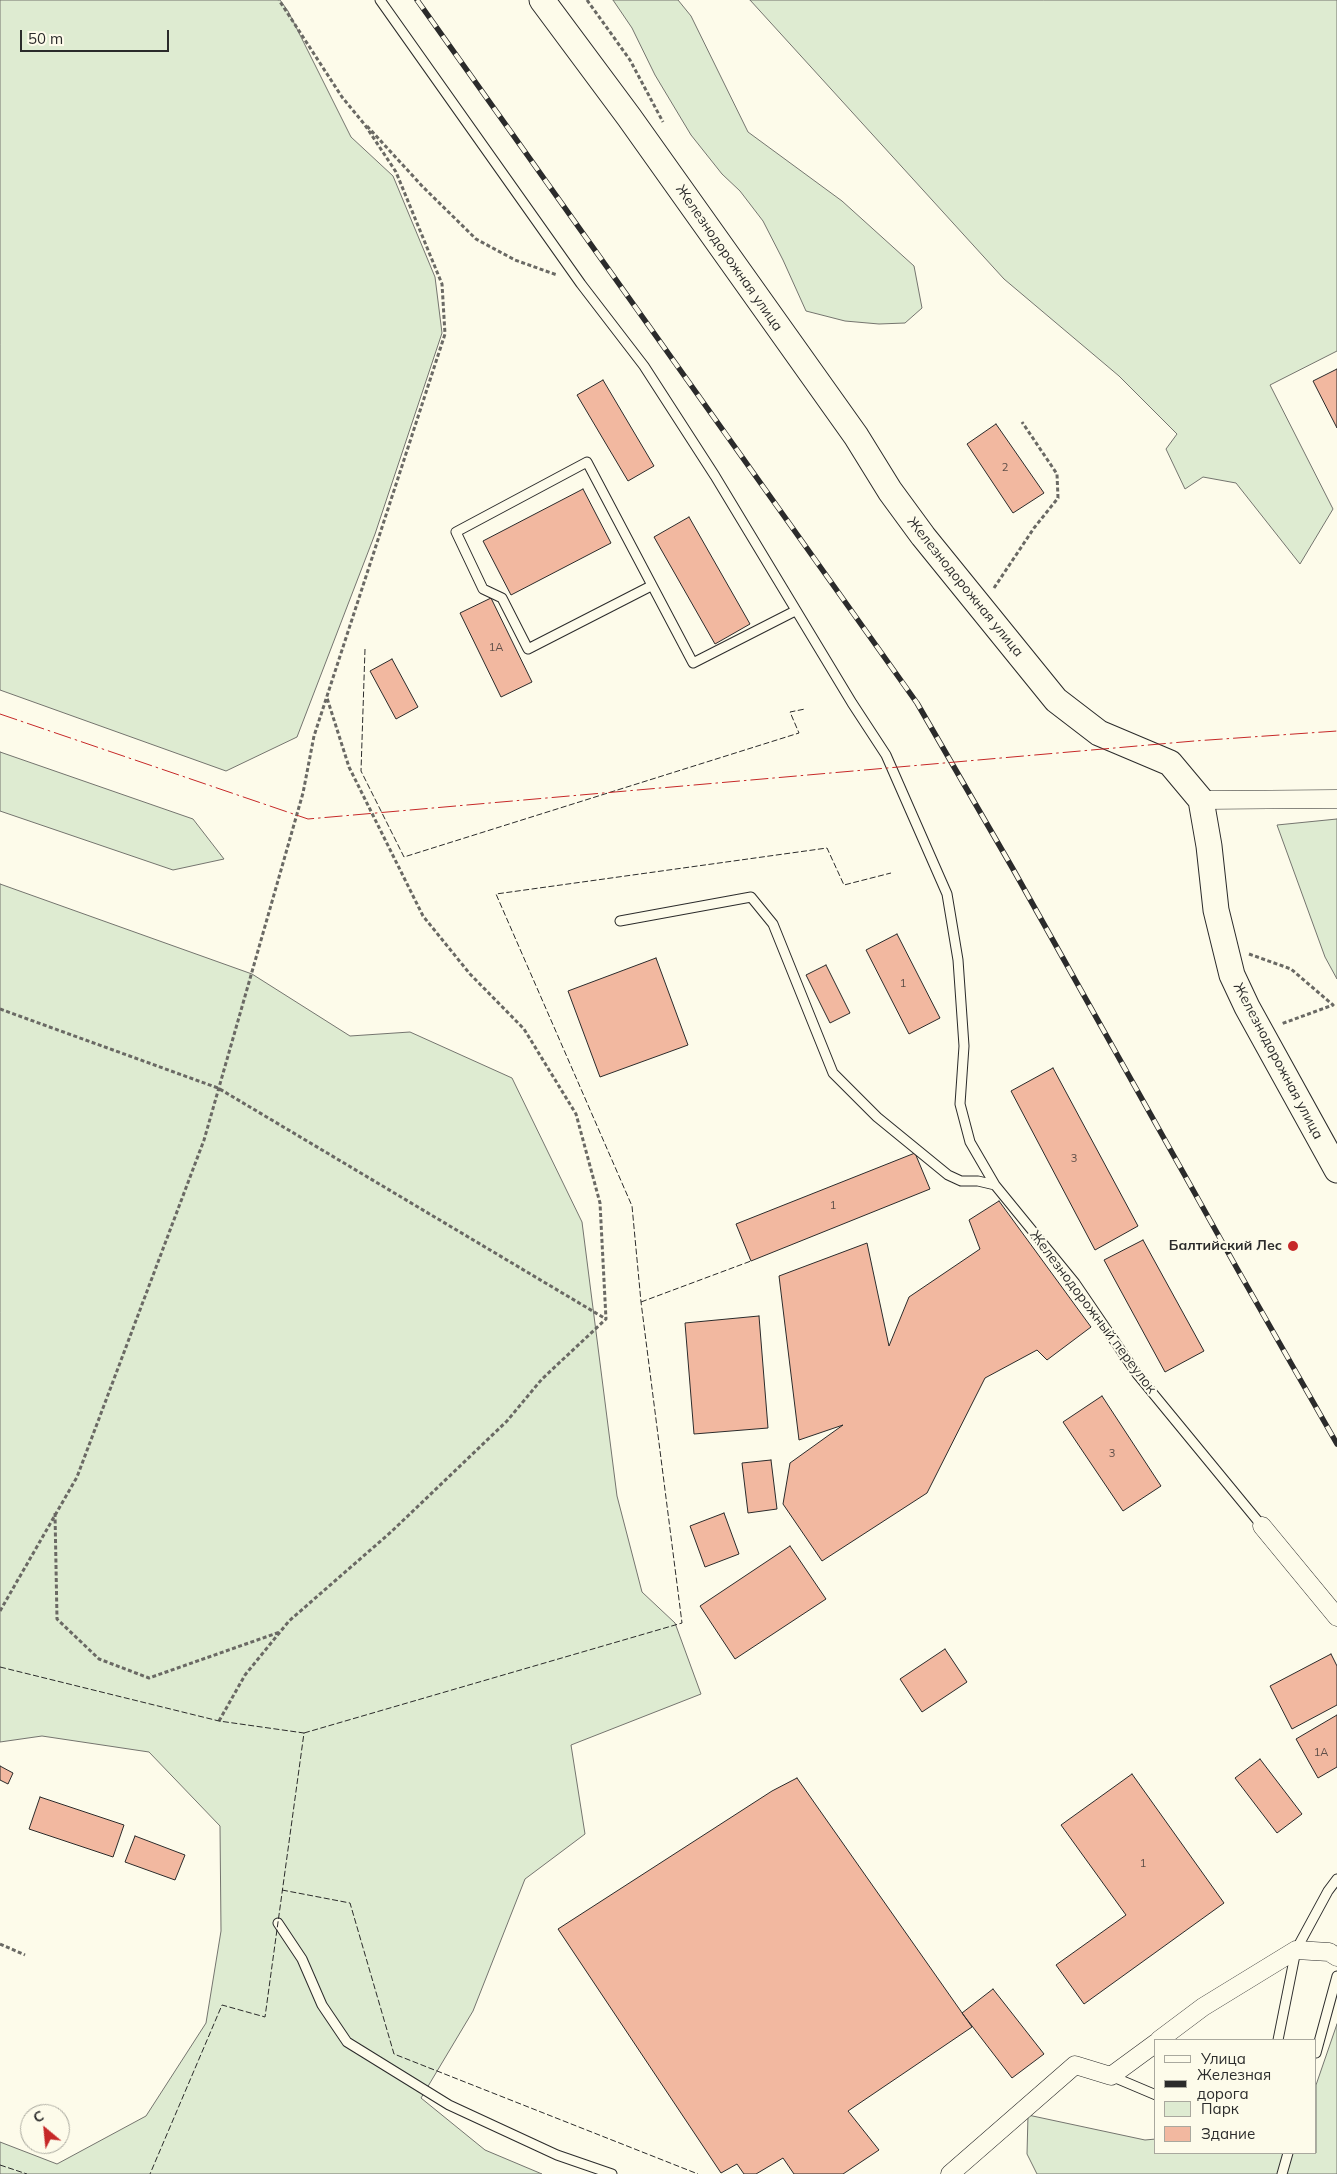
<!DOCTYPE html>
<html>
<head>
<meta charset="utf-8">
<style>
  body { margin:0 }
  #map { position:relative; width:1337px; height:2174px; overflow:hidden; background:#fdfbea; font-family:Mulish,sans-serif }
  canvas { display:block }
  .legend { position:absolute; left:1154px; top:2039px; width:162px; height:115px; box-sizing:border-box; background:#fdfbea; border:1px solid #a9a89e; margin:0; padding:6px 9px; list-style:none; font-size:15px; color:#2b2b2b }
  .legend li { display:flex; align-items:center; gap:10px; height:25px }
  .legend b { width:25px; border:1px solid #a9a89e }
  .north { position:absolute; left:20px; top:2104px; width:50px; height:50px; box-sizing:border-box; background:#fdfbea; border:1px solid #a9a89e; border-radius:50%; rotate:332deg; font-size:14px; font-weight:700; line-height:20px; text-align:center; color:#2b2b2b }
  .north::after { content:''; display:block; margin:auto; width:18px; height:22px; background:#c62828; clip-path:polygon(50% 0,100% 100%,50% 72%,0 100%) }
  .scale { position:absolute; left:20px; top:30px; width:149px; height:22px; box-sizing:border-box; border:2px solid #2b2b2b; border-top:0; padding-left:6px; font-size:15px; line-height:18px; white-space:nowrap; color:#2b2b2b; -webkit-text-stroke:4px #fdfbea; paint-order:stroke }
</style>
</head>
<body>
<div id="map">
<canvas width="1337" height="2174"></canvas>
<ul class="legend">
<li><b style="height:6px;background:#fdfbea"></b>Улица</li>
<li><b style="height:6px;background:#2b2b2b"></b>Железная дорога</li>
<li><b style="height:14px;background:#deebd1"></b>Парк</li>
<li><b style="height:14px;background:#f2b8a0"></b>Здание</li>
</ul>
<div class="north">С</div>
<div class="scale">50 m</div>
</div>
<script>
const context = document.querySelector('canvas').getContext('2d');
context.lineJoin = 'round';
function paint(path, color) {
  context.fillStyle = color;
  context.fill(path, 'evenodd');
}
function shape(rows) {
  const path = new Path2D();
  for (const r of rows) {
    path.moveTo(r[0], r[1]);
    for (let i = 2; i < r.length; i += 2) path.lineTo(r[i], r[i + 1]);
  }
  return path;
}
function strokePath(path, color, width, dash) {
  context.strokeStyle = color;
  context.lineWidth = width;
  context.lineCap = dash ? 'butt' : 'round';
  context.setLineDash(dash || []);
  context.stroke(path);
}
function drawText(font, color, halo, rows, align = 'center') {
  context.font = font + ' Mulish,sans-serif';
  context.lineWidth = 4;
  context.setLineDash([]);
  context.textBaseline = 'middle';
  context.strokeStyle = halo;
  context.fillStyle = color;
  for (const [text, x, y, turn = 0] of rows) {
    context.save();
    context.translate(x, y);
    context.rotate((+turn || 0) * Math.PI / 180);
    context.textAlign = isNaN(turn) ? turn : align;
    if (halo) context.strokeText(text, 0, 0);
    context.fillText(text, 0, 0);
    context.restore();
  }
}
const green = shape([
  [0,0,280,0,288,11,351,137,393,176,435,277,442,333,375,534,297,737,226,771,0,690,0,0],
  [613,0,678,0,691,16,748,132,842,201,914,266,922,308,905,323,879,324,845,321,806,311,783,260,763,221,740,191,722,174,691,135,655,75,632,28,613,0],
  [750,0,1337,0,1337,351,1270,385,1333,509,1300,564,1236,483,1203,477,1185,489,1166,449,1177,434,1119,376,1004,279,750,0],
  [0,752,193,819,224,859,173,870,0,811,0,752],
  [1337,819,1337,979,1325,957,1277,825,1337,819],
  [0,884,252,974,350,1036,410,1032,512,1078,582,1222,617,1496,642,1592,675,1623,701,1694,571,1745,585,1834,525,1879,473,2011,421,2098,485,2150,542,2174,0,2174,0,2142,57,2164,146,2116,206,2023,221,1931,220,1826,149,1752,42,1736,0,1742,0,884],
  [1337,2024,1337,2174,1037,2174,1027,2154,1028,2115,1145,2140,1156,2139,1156,2153,1316,2153,1316,2085,1337,2024]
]);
const building = shape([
  [1337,369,1337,428,1313,381,1337,369],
  [603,380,654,466,628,481,577,395,603,380],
  [996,424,1044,493,1013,513,967,444,996,424],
  [583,489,611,543,511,595,483,541,583,489],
  [689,517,750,624,715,644,654,537,689,517],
  [491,598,532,682,501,697,460,613,491,598],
  [392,659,418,707,396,719,370,671,392,659],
  [897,934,940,1018,909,1034,866,950,897,934],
  [656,958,688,1045,600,1077,568,991,656,958],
  [826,965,850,1013,830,1023,806,975,826,965],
  [1053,1068,1138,1226,1095,1250,1011,1091,1053,1068],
  [915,1153,930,1189,751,1261,736,1224,915,1153],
  [999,1201,1091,1327,1047,1360,1037,1350,985,1378,927,1493,822,1561,783,1504,790,1463,843,1425,799,1440,779,1276,867,1243,889,1346,909,1297,980,1249,969,1220,999,1201],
  [1143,1240,1204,1351,1165,1372,1104,1260,1143,1240],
  [759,1316,768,1428,694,1434,685,1323,759,1316],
  [1102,1396,1161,1486,1123,1511,1063,1422,1102,1396],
  [771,1460,777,1509,748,1513,742,1463,771,1460],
  [724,1513,739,1554,705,1567,690,1526,724,1513],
  [790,1546,826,1599,735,1659,700,1606,790,1546],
  [945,1649,967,1682,922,1712,900,1679,945,1649],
  [1331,1654,1337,1666,1337,1705,1292,1729,1270,1686,1331,1654],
  [1337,1715,1337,1767,1318,1778,1296,1739,1337,1715],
  [1260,1759,1302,1814,1277,1833,1235,1778,1260,1759],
  [0,1766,13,1773,8,1784,0,1780,0,1766],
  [1132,1774,1224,1903,1084,2004,1056,1965,1126,1915,1061,1825,1132,1774],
  [797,1778,972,2027,848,2111,879,2150,843,2174,794,2174,783,2158,756,2174,744,2174,737,2164,721,2173,558,1929,772,1791,797,1778],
  [40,1797,124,1825,113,1857,29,1829,40,1797],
  [135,1836,185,1855,175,1880,125,1862,135,1836],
  [993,1989,1044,2054,1012,2078,962,2013,993,1989]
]);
const path = shape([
  [587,0,630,60,663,122],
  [367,126,423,187,476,239,515,260,557,275],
  [994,588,1034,528,1058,498,1057,474,1022,422],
  [1249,954,1291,969,1333,1005,1281,1024],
  [0,1009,218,1088,606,1319],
  [55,1513,57,1619,99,1659,149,1678,280,1632],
  [0,1611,77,1477,204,1140,303,793,314,736,445,334,442,284,396,172,365,125,342,97,279,0],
  [219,1721,245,1675,289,1621,391,1532,507,1421,542,1379,606,1319,600,1203,576,1114,524,1029,470,974,423,916,349,767,327,698],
  [0,1944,25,1955]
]);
const lane = shape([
  [380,0,581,284,644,366,715,476,852,703,886,755,947,894,958,960,964,1046,960,1104,970,1142,995,1185],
  [651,586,528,649,502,598,483,589,456,532,587,462,693,663,795,611],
  [620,921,751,897,773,924,833,1073,877,1117,948,1175,961,1181,978,1181,995,1185,1075,1283,1137,1374,1262,1526],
  [278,1923,302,1959,322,2005,347,2042,449,2105,557,2155,612,2174],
  [1278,2040,1296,1950,1328,1891,1337,1879],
  [1316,2053,1337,1976],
  [1111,2076,1156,2095],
  [1282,2174,1288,2153]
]);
const street = shape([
  [1201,800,1337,799],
  [1262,1526,1337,1617],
  [1159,2040,1203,2007,1296,1950,1329,1952,1337,1957],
  [950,2174,1075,2065,1111,2076,1156,2043]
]);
const secondary = shape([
  [542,0,629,117,856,436,890,491,923,536,1056,700,1099,733,1170,763,1201,800,1209,846,1216,910,1232,975,1247,1007,1337,1170]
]);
const rail = shape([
  [417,0,917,703,1013,869,1239,1272,1337,1444]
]);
const fence = shape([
  [365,649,361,771,404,857,799,733,790,712,805,709],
  [641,1302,751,1261],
  [0,1667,219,1721,304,1733,265,2017,222,2005,150,2174],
  [304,1733,682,1623,641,1302,632,1206,496,894,827,848,844,885,891,873],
  [282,1890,350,1903,394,2054,698,2174],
  [0,2165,27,2174]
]);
const power = shape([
  [0,714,308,819,1194,741,1337,731]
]);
const markers = [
  [1293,1246,6,"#c62828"]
];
const numberNames = [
  ["2",1005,468],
  ["1А",496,648],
  ["1",903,984],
  ["3",1074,1159],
  ["1",833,1206],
  ["3",1112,1454],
  ["1А",1321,1753],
  ["1",1143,1864]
];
const streetNames = [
  ["Железнодорожная улица",729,258,55],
  ["Железнодорожная улица",965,587,51],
  ["Железнодорожная улица",1278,1061,62],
  ["Железнодорожный переулок",1093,1312,53]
];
const poiNames = [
  ["Балтийский Лес",1282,1246]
];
paint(green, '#deebd1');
strokePath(green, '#74746e', 1);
paint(building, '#f2b8a0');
strokePath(building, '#2b2b2b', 1);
strokePath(lane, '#2b2b2b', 11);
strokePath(street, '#2b2b2b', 19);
strokePath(secondary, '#2b2b2b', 27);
strokePath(path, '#6a6964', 3, [4, 2.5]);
strokePath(lane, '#fdfbea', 9);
strokePath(street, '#fdfbea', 18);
strokePath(secondary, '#fdfbea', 25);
strokePath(rail, '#2b2b2b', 5.5);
strokePath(rail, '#fdfbea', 4, [11]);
strokePath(fence, '#2b2b2b', 1, [6, 2.5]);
strokePath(power, '#c62828', 1, [18, 4, 2.5, 4]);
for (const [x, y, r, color] of markers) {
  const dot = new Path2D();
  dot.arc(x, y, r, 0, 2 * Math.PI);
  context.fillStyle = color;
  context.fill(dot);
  strokePath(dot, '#fdfbea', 2);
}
drawText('11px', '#5d4e48', null, numberNames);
drawText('14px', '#2b2b2b', '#fdfbea', streetNames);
drawText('bold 14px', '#2b2b2b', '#fdfbea', poiNames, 'right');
</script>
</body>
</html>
